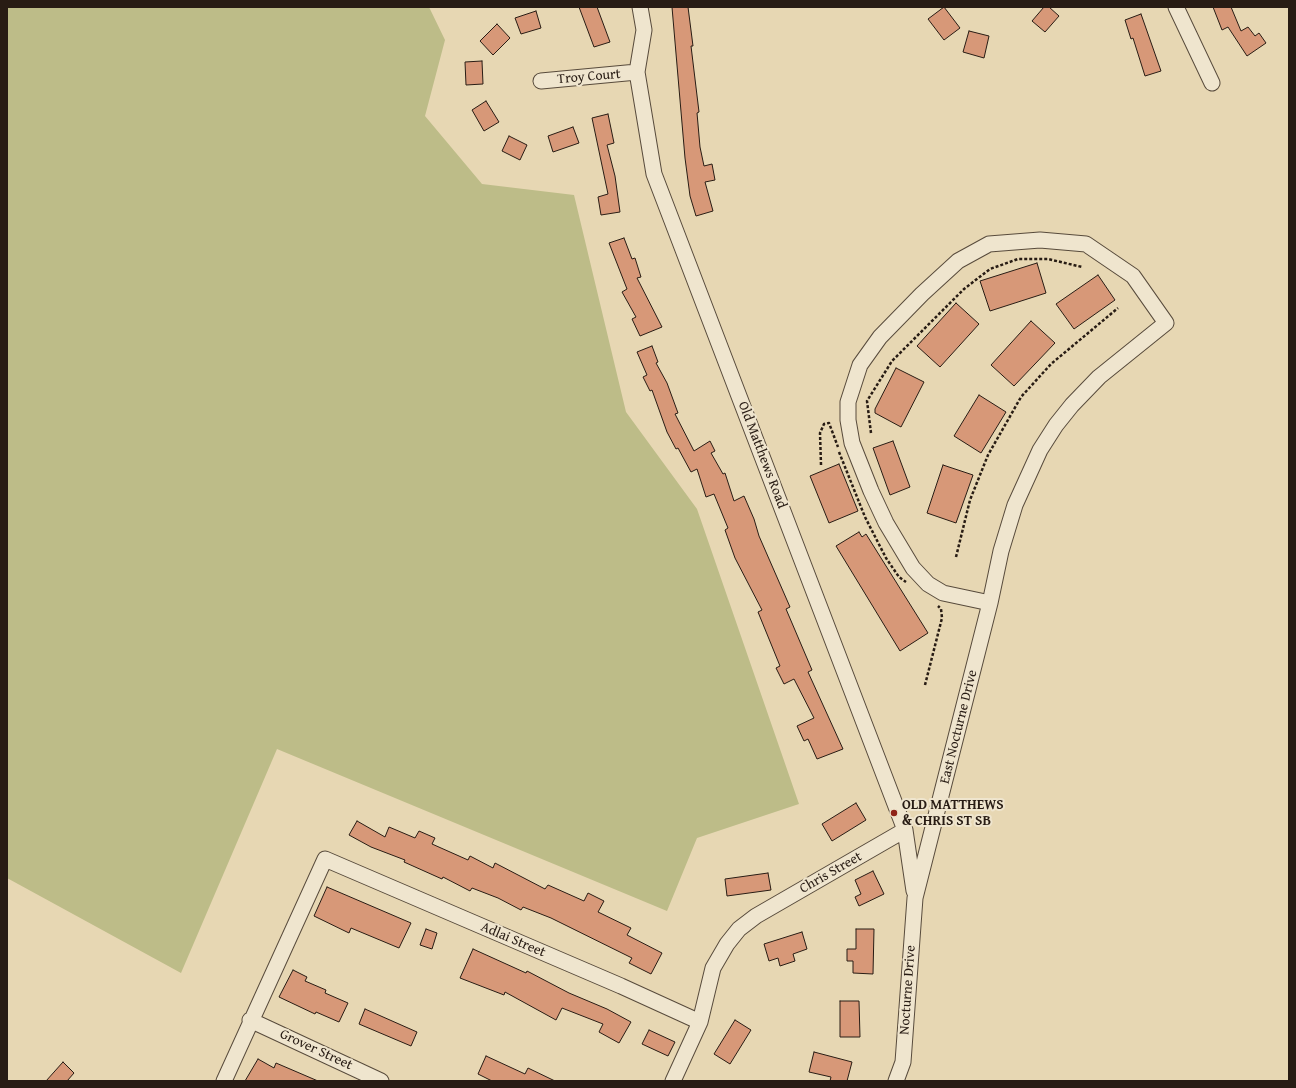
<!DOCTYPE html>
<html>
<head>
<meta charset="utf-8">
<style>
  body { margin:0 }
  #map { position:relative; width:1296px; height:1088px; overflow:hidden; background:#e7d7b3; font-family:"Gentium Book Plus",serif }
  canvas { display:block }
  .frame { position:absolute; inset:0; border:8px solid #281c14; pointer-events:none }
</style>
</head>
<body>
<div id="map">
<canvas width="1296" height="1088"></canvas>
<div class="frame"></div>
</div>
<script>
const context = document.querySelector('canvas').getContext('2d');
context.lineJoin = 'round';
function paint(path, color) {
  context.fillStyle = color;
  context.fill(path, 'evenodd');
}
function shape(rows) {
  const path = new Path2D();
  for (const r of rows) {
    path.moveTo(r[0], r[1]);
    for (let i = 2; i < r.length; i += 2) path.lineTo(r[i], r[i + 1]);
  }
  return path;
}
function strokePath(path, color, width, dash) {
  context.strokeStyle = color;
  context.lineWidth = width;
  context.lineCap = dash ? 'butt' : 'round';
  context.setLineDash(dash || []);
  context.stroke(path);
}
function drawText(font, color, halo, rows, align = 'center') {
  context.font = font + ' "Gentium Book Plus",serif';
  context.lineWidth = 4;
  context.setLineDash([]);
  context.textBaseline = 'middle';
  context.strokeStyle = halo;
  context.fillStyle = color;
  for (const [text, x, y, turn = 0] of rows) {
    context.save();
    context.translate(x, y);
    context.rotate((+turn || 0) * Math.PI / 180);
    context.textAlign = isNaN(turn) ? turn : align;
    if (halo) context.strokeText(text, 0, 0);
    context.fillText(text, 0, 0);
    context.restore();
  }
}
const green = shape([
  [7,7,429,7,445,40,425,116,482,184,574,195,626,412,697,509,799,804,697,838,667,911,277,749,181,973,7,878]
]);
const building = shape([
  [579,7,597,7,610,42,594,47,579,7],
  [672,7,688,7,693,46,691,46,699,112,697,113,700,147,704,166,712,164,715,180,705,182,713,211,696,216,690,196,685,158,672,7],
  [944,7,960,28,944,40,928,19,944,7],
  [1044,7,1049,7,1059,16,1045,32,1032,21,1044,7],
  [1213,7,1231,7,1241,31,1248,27,1255,36,1259,33,1266,43,1247,56,1228,27,1222,30,1213,7],
  [536,11,541,28,521,34,515,18,536,11],
  [1141,14,1161,71,1145,76,1133,38,1131,39,1125,20,1141,14],
  [497,24,510,38,493,55,480,41,497,24],
  [969,31,989,36,984,58,963,52,969,31],
  [482,61,483,84,466,85,465,62,482,61],
  [486,101,499,122,484,131,472,110,486,101],
  [608,114,614,143,607,145,615,176,620,212,601,215,598,197,608,194,592,118,608,114],
  [573,127,579,143,553,152,548,136,573,127],
  [509,136,527,145,520,160,502,151,509,136],
  [624,238,632,259,635,258,641,277,637,278,662,327,640,336,632,319,636,317,622,292,627,289,609,243,624,238],
  [1037,263,1046,293,990,311,980,281,1037,263],
  [1098,275,1115,300,1074,329,1056,304,1098,275],
  [956,303,979,324,940,367,917,346,956,303],
  [1031,321,1055,343,1014,386,991,365,1031,321],
  [652,346,658,362,656,363,667,383,678,413,675,414,694,451,710,441,715,451,711,453,723,474,725,473,734,501,744,496,754,519,759,536,790,607,786,609,812,670,808,672,843,749,817,759,808,739,804,741,797,726,814,718,794,679,784,684,776,668,780,666,758,612,762,610,735,558,725,530,728,528,714,494,706,497,697,469,691,472,678,448,676,449,667,432,652,390,650,391,643,377,647,375,637,352,652,346],
  [896,368,924,382,901,427,875,413,875,409,896,368],
  [979,395,1006,412,981,453,954,436,979,395],
  [893,441,910,487,890,495,873,448,893,441],
  [839,464,858,511,829,523,810,476,839,464],
  [943,465,973,475,956,523,927,513,943,465],
  [859,532,862,537,866,534,928,633,900,651,836,546,859,532],
  [856,803,866,820,832,841,822,824,856,803],
  [357,821,385,837,389,827,415,838,419,831,435,838,432,844,468,860,470,856,493,868,495,863,545,889,548,885,584,901,588,893,604,901,598,912,631,928,627,935,662,953,651,974,629,963,632,958,551,918,523,907,521,910,498,898,472,888,470,891,443,877,442,879,404,862,405,860,371,847,349,835,357,821],
  [873,871,884,894,859,906,855,897,861,894,855,880,873,871],
  [768,873,771,890,727,896,725,879,768,873],
  [327,887,411,923,399,948,351,928,349,933,314,916,327,887],
  [426,929,437,933,432,949,420,945,426,929],
  [856,929,874,929,873,974,853,973,853,961,847,961,847,949,856,949,856,929],
  [802,932,807,949,793,954,795,961,780,966,778,958,769,961,764,944,802,932],
  [473,949,526,973,527,971,569,993,607,1009,631,1022,619,1043,599,1032,603,1024,562,1008,556,1020,505,992,504,995,460,978,473,949],
  [293,970,307,977,305,981,326,990,325,993,348,1003,339,1022,316,1012,315,1014,279,997,293,970],
  [840,1001,859,1001,860,1037,840,1037,840,1001],
  [365,1009,417,1032,411,1046,359,1024,365,1009],
  [735,1020,751,1030,730,1064,714,1054,735,1020],
  [649,1030,675,1042,668,1056,642,1044,649,1030],
  [814,1052,852,1062,847,1081,830,1081,831,1077,809,1072,814,1052],
  [486,1056,525,1074,528,1068,555,1081,492,1081,478,1074,486,1056],
  [258,1059,274,1068,276,1063,318,1081,245,1081,258,1059],
  [63,1062,74,1073,67,1081,46,1081,63,1062]
]);
const path = shape([
  [871,433,867,401,892,361,964,289,990,269,1018,259,1048,259,1082,267],
  [839,452,865,517,886,558,899,577,906,582],
  [821,465,820,433,824,424,829,423,838,447],
  [956,557,970,500,988,455,1021,397,1051,364,1118,308],
  [925,685,942,618,941,609,938,606]
]);
const minor = shape([
  [640,7,644,30,637,72,654,174,905,830,914,891],
  [1176,7,1212,83],
  [541,81,637,72],
  [250,1020,381,1081],
  [224,1081,325,859,621,986,700,1022],
  [673,1081,700,1022,713,968,727,944,739,929,756,916,905,830],
  [896,1081,903,1062,915,898,990,603,1001,551,1015,505,1040,450,1056,425,1072,405,1099,377,1166,323,1133,276,1086,244,1040,240,989,244,958,261,922,294,880,337,860,365,848,402,848,420,852,443,871,491,886,523,913,568,928,584,943,593,990,603]
]);
const markers = [
  [894,813,4,"#8f2418"]
];
const streetNames = [
  ["Troy Court",589,77,-5],
  ["Old Matthews Road",762,455,69],
  ["East Nocturne Drive",959,727,-76],
  ["Chris Street",831,873,-30],
  ["Adlai Street",513,940,23],
  ["Nocturne Drive",908,990,-86],
  ["Grover Street",316,1050,25]
];
const poiNames = [
  ["OLD MATTHEWS",902,805],
  ["& CHRIS ST SB",902,821]
];
paint(green, '#bdbc88');
paint(building, '#d79878');
strokePath(building, '#281c14', 1);
strokePath(minor, '#584b3c', 17);
strokePath(path, '#281c14', 2.5, [3, 2]);
strokePath(minor, '#efe5ce', 15);
for (const [x, y, r, color] of markers) {
  const dot = new Path2D();
  dot.arc(x, y, r, 0, 2 * Math.PI);
  context.fillStyle = color;
  context.fill(dot);
  strokePath(dot, '#efe5ce', 1.5);
}
drawText('14px', '#281c14', '#efe5ce', streetNames);
drawText('bold 14px', '#281c14', '#efe5ce', poiNames, 'left');
</script>
</body>
</html>
